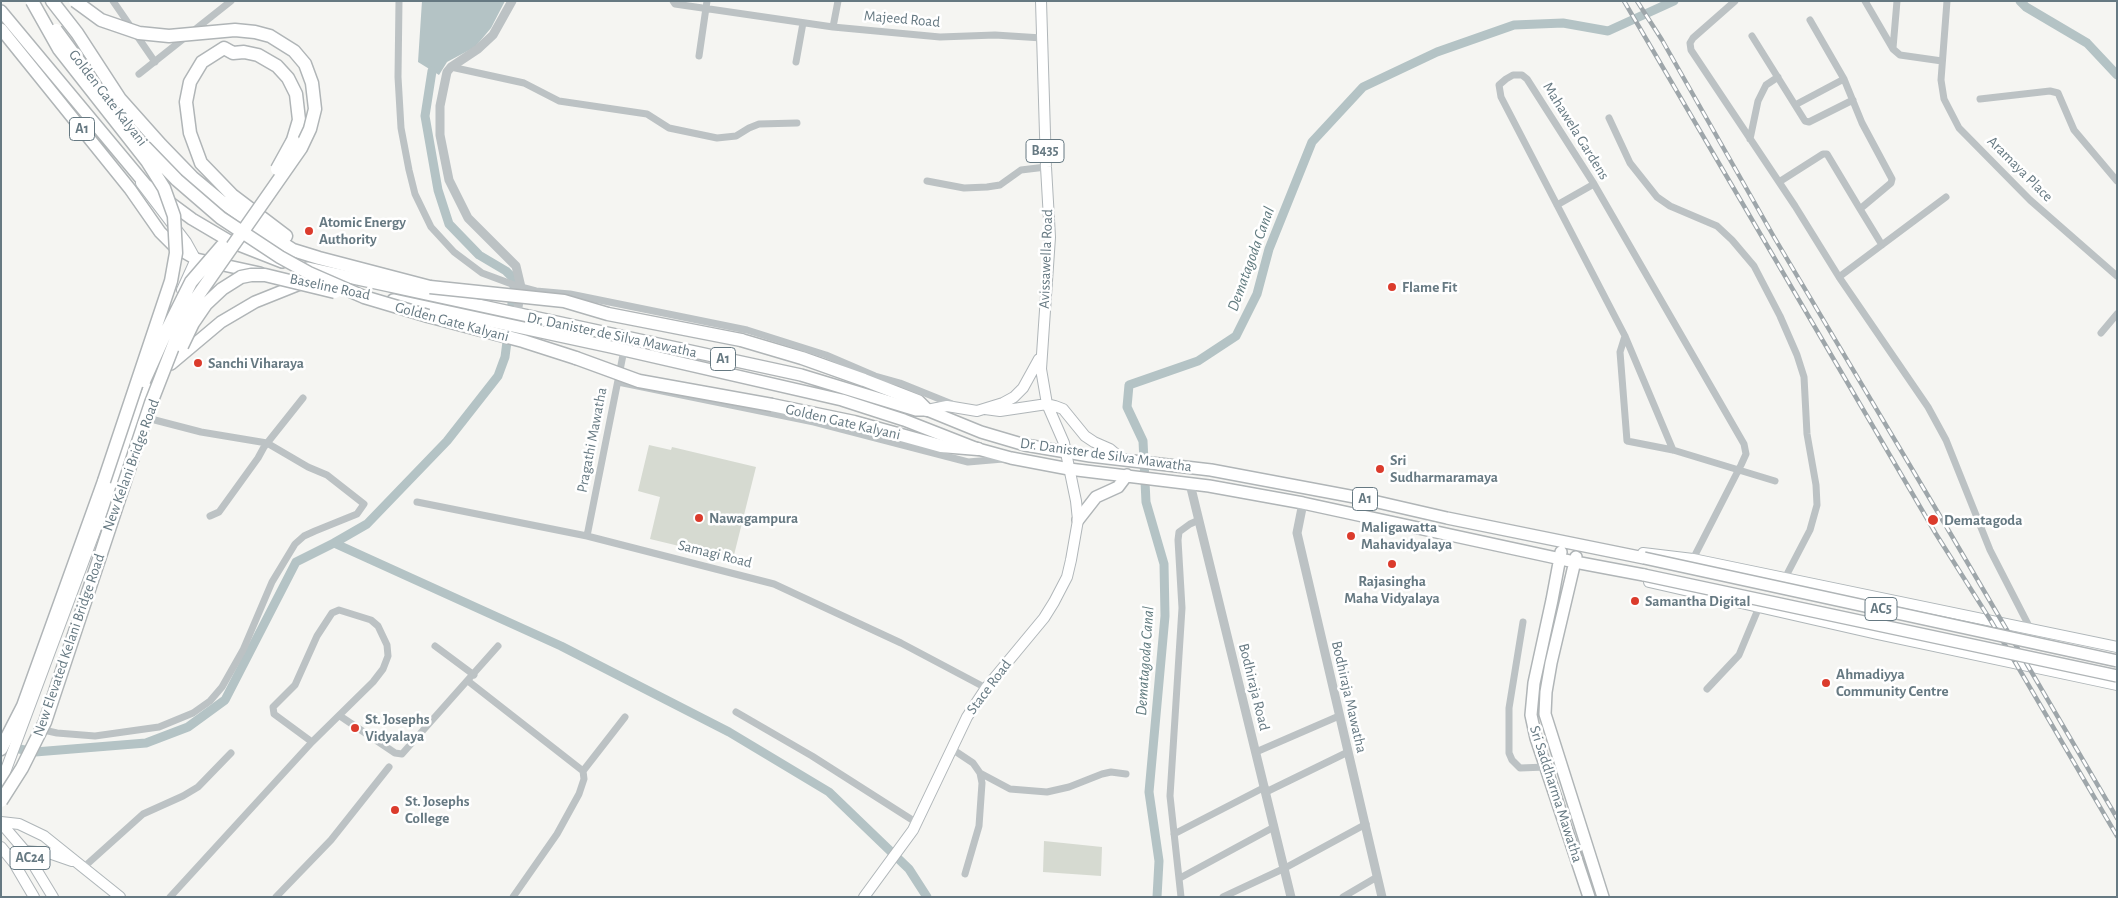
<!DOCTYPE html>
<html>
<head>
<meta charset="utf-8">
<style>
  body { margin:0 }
  #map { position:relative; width:2118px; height:898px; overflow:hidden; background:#f5f5f2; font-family:"Alegreya Sans",sans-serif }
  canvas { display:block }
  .frame { position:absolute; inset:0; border:2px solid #667982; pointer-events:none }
</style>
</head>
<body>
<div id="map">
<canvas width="2118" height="898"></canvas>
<div class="frame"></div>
</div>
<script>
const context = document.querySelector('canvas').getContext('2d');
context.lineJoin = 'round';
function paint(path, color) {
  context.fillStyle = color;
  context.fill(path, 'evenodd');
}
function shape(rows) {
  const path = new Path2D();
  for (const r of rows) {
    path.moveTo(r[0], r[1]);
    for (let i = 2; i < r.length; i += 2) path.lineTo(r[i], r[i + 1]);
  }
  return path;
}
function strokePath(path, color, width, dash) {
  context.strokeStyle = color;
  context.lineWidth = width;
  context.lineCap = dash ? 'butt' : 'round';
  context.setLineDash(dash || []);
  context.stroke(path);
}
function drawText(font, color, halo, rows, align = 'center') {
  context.font = font + ' "Alegreya Sans",sans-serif';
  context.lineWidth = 5;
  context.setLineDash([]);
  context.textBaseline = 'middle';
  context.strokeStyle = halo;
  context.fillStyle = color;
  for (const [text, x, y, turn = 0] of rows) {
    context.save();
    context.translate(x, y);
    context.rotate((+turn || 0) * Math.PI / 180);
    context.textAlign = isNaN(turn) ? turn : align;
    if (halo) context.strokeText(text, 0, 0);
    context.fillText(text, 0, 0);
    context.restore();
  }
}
const green = shape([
  [649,445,671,450,672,447,756,467,733,559,650,539,660,497,638,491],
  [1044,841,1102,847,1101,876,1043,872]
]);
const water = shape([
  [422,1,505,1,491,28,475,47,447,62,439,75,418,62]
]);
const canal = shape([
  [2020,1,2026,7,2087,43,2117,75],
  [334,543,367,524,447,441,498,376,505,357,515,280,506,271,479,255,449,224,438,190,425,116,432,71],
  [9,747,35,752,146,743,188,727,225,700,296,562,334,543,561,646,729,732,829,792,909,869,927,897],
  [1157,897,1159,861,1149,792,1165,616,1164,564,1146,502,1143,441,1127,407,1129,385,1198,361,1236,336,1257,294,1269,249,1312,142,1363,87,1437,52,1514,25,1563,23,1608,31,1674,1]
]);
const minor = shape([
  [113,1,155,62],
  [399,1,398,77,401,128,409,170,415,194,431,227,454,252,482,273,517,286,536,291,570,294,747,330,826,355,875,376,900,383,952,404],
  [673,1,675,4,833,27,940,37,995,35,1042,38],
  [1735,1,1693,38,1690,43,1691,50,1795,206,1839,277,1928,407,1946,440,1990,550,2030,628],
  [1865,1,1893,49,1900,55,1942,61],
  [1947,1,1941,80,1944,99,1959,128,2030,200,2117,276],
  [1810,20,1844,79],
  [833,27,838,1],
  [1752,36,1795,105,1844,79,1862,123,1892,179,1891,183,1860,209,1882,245],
  [1893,48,1897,1],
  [699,56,707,1],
  [796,62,803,23],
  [451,67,524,83,559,101,647,114,669,128,717,138,736,136,749,128,759,124,797,123],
  [139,74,231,1],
  [1980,99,2050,91,2058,93,2074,130,2117,181],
  [1795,105,1805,121,1809,122,1853,100],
  [1609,118,1630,163,1657,197,1670,206,1717,226,1732,240,1754,266,1780,316,1797,355,1804,377,1807,434,1816,485,1817,505,1810,530,1785,578],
  [1750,139,1758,101,1766,85,1778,77],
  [927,181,964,188,987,187,1000,185,1021,170,1046,167],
  [1779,182,1823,154,1827,154,1860,209],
  [1557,205,1594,184],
  [1839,277,1946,197],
  [2101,333,2117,314],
  [1625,336,1620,352,1627,441,1673,450,1775,481],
  [618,382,814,422,968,462,1003,459],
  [1673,450,1625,336,1501,97,1499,85,1506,79,1513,75,1522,75,1527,79,1594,184,1744,444,1746,454,1741,465,1693,559],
  [417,502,587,536,774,584,901,643,986,688],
  [210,516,219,512,258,458,264,447,303,398],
  [587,536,624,350],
  [1523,622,1509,708,1509,753,1512,760,1520,768,1546,767],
  [435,646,474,675],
  [468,681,583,771],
  [1707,689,1739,655,1759,607],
  [736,712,812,756,917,823],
  [340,716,395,753,402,754,498,646],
  [39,729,57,733,95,736,159,727,193,713,210,701,222,687,243,650,272,582,295,544,304,536,315,531,357,514,364,504,327,475,308,467,267,443,201,432,147,418],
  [952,749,973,763,980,773,982,783,979,826,965,874],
  [1256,752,1339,716],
  [980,773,1010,789,1047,792,1069,787,1102,774,1111,772,1126,774],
  [1266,792,1348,752],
  [1174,834,1265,787],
  [84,867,143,814,183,796,198,787,231,753],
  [1180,878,1274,827],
  [170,897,312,742,373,682,383,669,388,656,387,645,378,626,371,620,339,610,332,613,317,636,295,685,273,707,274,714,312,742],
  [276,897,331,840,389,767],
  [513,897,557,834,579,794,584,779,583,771,625,717],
  [1181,897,1170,796,1182,608,1178,540,1179,532,1190,524,1199,520],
  [1223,897,1285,868,1366,824],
  [1343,897,1377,877]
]);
const tertiary = shape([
  [512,1,493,35,478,49,451,67,447,72,440,106,440,135,449,180,468,218,516,266,521,287,517,314],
  [1190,484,1291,897],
  [1303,503,1297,533,1382,897]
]);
const secondary = shape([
  [1643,553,1693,559,2117,647],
  [1649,582,1877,634,2117,685],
  [1,822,19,824,44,836,120,897],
  [25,851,49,853,72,861]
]);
const primary = shape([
  [141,183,186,242,196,260],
  [182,290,196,259],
  [985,409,1000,411,1047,404,1055,406,1063,409,1085,436,1094,442,1110,449,1123,460],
  [927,410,947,406,977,411,1003,403,1014,397,1023,388,1039,359],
  [1,783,155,370],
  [1,823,25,851,53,897],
  [1,847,14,863,34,897],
  [864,897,913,830,967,717,986,688,1044,618,1054,602,1067,577,1071,560,1078,520,1076,501,1064,443,1047,404,1041,369,1050,237,1046,167,1041,1]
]);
const trunk = shape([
  [1,11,146,185,192,219,231,242,282,262],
  [1,29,130,189,160,232,175,247,196,259,260,273],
  [307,268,801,375,916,410,927,410,981,432,1025,445,1090,456,1211,470,1360,498,1447,518,1644,558],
  [393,300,611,347,842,400,904,420,978,449,1011,458,1069,469,1209,486,1303,503,1575,562,1644,575],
  [171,364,221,322,255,302,305,282],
  [1078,520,1096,497,1118,487,1127,475],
  [1561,552,1552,600,1534,683,1531,715,1536,738,1589,897],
  [1576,557,1551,663,1546,692,1545,714,1603,897]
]);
const motorway = shape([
  [52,1,77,33,120,99,161,145,192,177,222,202,259,228,293,250,319,258,430,287],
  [286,236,232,195,201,163,190,133,186,102,190,82,202,62,224,48,233,53,244,52,258,55,277,66,288,78,296,94,299,120,293,140],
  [428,316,523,341,576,358],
  [741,340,802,358,864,380,918,401,927,410],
  [772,405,854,422,941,446,978,449],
  [1,749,23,706,104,481]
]);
const rail = shape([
  [1624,1,1936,534,1991,621,2117,836],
  [1637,1,1662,40,1774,237,1946,526,2117,818]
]);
const trunkBridge = shape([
  [1644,558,2117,661],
  [1644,575,2117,676]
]);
const motorwayBridge = shape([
  [32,1,59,49,147,161,164,188,174,216,176,253,171,281,104,481],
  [56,30,87,72],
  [145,147,177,180,221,218,280,257,309,273,364,297,428,316],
  [277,169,293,140],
  [430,287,564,301,608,314,741,340],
  [182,346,193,323,206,304,222,289,241,277,251,275,265,275,335,292],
  [576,358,639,381,772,405],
  [144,381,166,332,191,282,222,246],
  [1,801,22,768,45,722,151,403,181,326,197,297,301,148,310,129,315,109,312,83,305,64,294,51,270,36,255,32,235,30,169,36,139,33,101,20,75,1]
]);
const markers = [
  [309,231,5,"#db3b2c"],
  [1392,287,5,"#db3b2c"],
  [198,363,5,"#db3b2c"],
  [1380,469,5,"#db3b2c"],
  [699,518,5,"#db3b2c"],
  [1933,520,6,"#db3b2c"],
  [1351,536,5,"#db3b2c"],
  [1392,564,5,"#db3b2c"],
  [1635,601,5,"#db3b2c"],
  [1826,683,5,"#db3b2c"],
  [355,728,5,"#db3b2c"],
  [395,810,5,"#db3b2c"]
];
const shields = [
  [82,129,25],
  [1045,151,38],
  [723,359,25],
  [1365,499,25],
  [1881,609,32],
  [30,858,40]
];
const shieldNames = [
  ["A1",82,129],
  ["B435",1045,151],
  ["A1",723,359],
  ["A1",1365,499],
  ["AC5",1881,609],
  ["AC24",30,858]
];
const streetNames = [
  ["Majeed Road",902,19,5],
  ["Golden Gate Kalyani",108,98,52],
  ["Mahawela Gardens",1576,131,58],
  ["Aramaya Place",2020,169,45],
  ["Avissawella Road",1046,259,-88],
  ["Baseline Road",330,287,12],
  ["Golden Gate Kalyani",452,322,15],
  ["Dr. Danister de Silva Mawatha",612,335,12],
  ["Golden Gate Kalyani",843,422,13],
  ["Pragathi Mawatha",592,440,-79],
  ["Dr. Danister de Silva Mawatha",1106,455,8],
  ["New Kelani Bridge Road",131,465,-70],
  ["Samagi Road",715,554,14],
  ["New Elevated Kelani Bridge Road",69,645,-71],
  ["Stace Road",989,687,-53],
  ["Bodhiraja Road",1254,687,76],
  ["Bodhiraja Mawatha",1349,697,77],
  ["Sri Saddharma Mawatha",1556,794,72]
];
const poiNames = [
  ["Atomic Energy",319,222],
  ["Authority",319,239],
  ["Flame Fit",1402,287],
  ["Sanchi Viharaya",208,363],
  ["Sri",1390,460],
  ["Sudharmaramaya",1390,477],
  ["Nawagampura",709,518],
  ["Dematagoda",1944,520],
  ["Maligawatta",1361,527],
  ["Mahavidyalaya",1361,544],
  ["Rajasingha",1392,581,"center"],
  ["Maha Vidyalaya",1392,598,"center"],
  ["Samantha Digital",1645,601],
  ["Ahmadiyya",1836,674],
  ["Community Centre",1836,691],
  ["St. Josephs",365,719],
  ["Vidyalaya",365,736],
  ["St. Josephs",405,801],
  ["College",405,818]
];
const waterNames = [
  ["Dematagoda Canal",1251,259,-70],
  ["Dematagoda Canal",1145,661,-86]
];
paint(green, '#d6dad1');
paint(water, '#b4c3c5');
strokePath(canal, '#b4c3c5', 9);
strokePath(secondary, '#afb6b9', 12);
strokePath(primary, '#b0b6b9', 12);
strokePath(trunk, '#b0b5b7', 14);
strokePath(motorway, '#b0b5b7', 15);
strokePath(minor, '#bcc2c4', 7);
strokePath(tertiary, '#bcc2c4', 9);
strokePath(secondary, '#fff', 10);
strokePath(primary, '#fff', 10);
strokePath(trunk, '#fff', 11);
strokePath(motorway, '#fff', 12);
strokePath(rail, '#9ea6aa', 4.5);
strokePath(rail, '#fff', 2.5, [8]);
strokePath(trunkBridge, '#b0b5b7', 14, []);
strokePath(motorwayBridge, '#b0b5b7', 15, []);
strokePath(trunkBridge, '#fff', 11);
strokePath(motorwayBridge, '#fff', 12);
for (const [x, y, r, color] of markers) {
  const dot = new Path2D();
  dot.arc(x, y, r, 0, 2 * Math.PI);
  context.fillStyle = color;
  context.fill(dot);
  strokePath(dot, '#fff', 2);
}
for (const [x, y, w] of shields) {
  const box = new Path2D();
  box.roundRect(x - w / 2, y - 11.5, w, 23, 4);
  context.fillStyle = '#fff';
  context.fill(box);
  strokePath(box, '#667982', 1);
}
drawText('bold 14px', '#667982', null, shieldNames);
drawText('15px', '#667982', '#fff', streetNames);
drawText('bold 15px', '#667982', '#fff', poiNames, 'left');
drawText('italic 16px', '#617b7f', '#fff', waterNames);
</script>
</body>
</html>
